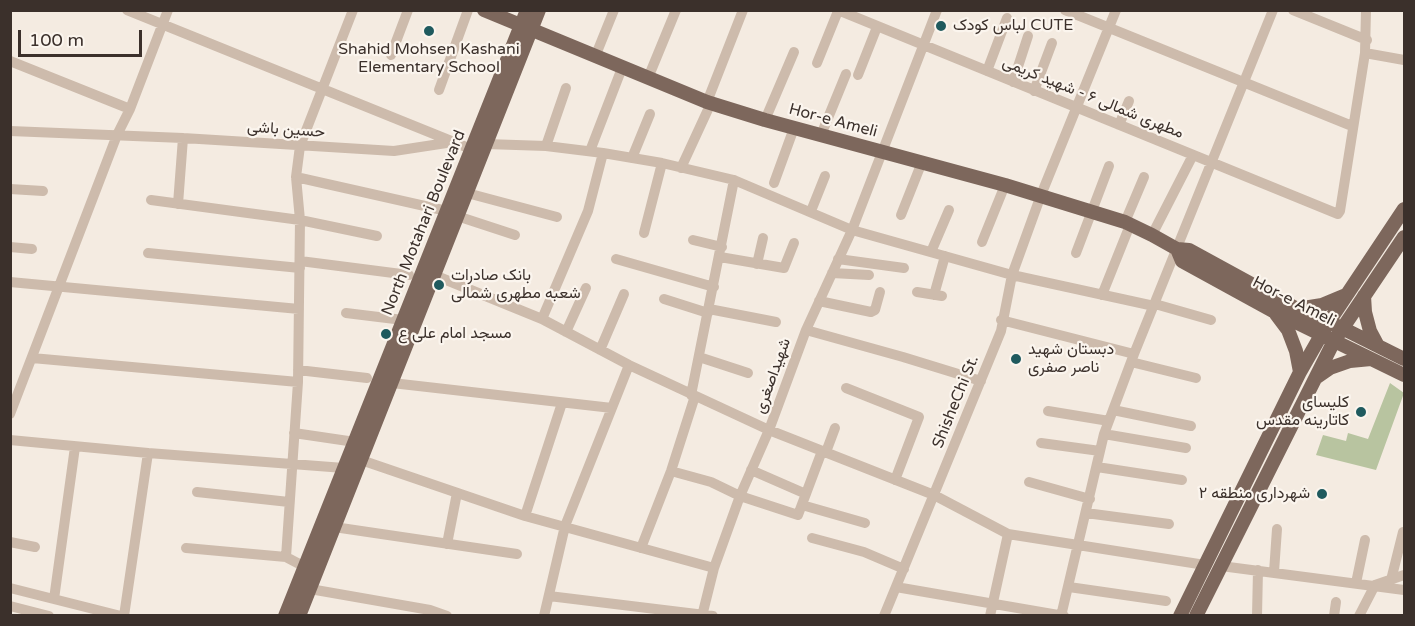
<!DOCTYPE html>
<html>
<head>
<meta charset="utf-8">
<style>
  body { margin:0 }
  #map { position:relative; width:1415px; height:626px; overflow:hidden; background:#f4ebe1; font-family:"Varela Round",sans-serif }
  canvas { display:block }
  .frame { position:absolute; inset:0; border:12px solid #3b302b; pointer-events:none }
  .scale { position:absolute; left:18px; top:30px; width:124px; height:27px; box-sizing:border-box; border:3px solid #3b302b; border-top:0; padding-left:8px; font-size:18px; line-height:21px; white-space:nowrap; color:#3b302b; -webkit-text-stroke:4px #fbf5ee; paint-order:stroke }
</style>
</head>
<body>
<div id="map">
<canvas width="1415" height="626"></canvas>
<div class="frame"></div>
<div class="scale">100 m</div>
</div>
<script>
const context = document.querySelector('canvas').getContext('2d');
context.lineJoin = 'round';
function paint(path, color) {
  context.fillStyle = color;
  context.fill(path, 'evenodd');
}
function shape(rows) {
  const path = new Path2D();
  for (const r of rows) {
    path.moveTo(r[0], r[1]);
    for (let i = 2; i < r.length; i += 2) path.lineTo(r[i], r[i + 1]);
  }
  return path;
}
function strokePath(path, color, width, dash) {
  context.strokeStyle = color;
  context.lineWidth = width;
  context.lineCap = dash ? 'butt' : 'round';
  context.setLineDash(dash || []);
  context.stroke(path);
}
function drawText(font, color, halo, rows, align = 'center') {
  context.font = font + ' "Varela Round",Vazirmatn,sans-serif';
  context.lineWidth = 4.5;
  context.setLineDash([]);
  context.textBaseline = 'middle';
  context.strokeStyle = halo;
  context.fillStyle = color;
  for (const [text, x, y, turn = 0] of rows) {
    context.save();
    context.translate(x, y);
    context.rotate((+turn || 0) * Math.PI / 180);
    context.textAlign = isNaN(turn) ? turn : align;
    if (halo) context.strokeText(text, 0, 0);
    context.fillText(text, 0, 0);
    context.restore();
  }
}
const green = shape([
  [1390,383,1404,393,1376,470,1316,455,1323,435,1346,441,1348,433,1368,439]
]);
const minor = shape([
  [127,10,471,149],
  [838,10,1338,214,1340,211,1365,53,1366,10],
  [1065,10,1352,126],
  [1293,10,1367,40],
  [1365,53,1404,60],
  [391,55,408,10],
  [595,57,614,10],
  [10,61,130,109],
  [817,63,838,11],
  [987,71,1007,18],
  [858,75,877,27],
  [648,78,676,10],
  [1013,82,1028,36],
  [439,90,468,10],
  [1034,91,1052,43],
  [707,102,743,10],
  [765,120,794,52],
  [1119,125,1129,101],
  [10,131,183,138,394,151,453,142],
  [821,135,846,74],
  [486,144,546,146,603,153,662,163,734,180,852,230,1012,275,1154,306],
  [546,146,566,88],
  [590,151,622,68],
  [632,158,650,114],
  [681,168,711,103],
  [296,177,447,211],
  [774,183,794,128],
  [10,189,43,191],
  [467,193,557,217],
  [151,200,300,220,377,236],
  [178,204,183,138],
  [811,211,825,176],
  [901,215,922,162],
  [457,216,515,235],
  [1125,222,1144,177],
  [644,233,662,163],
  [1152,235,1193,155],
  [693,240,722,247],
  [982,242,1005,185],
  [10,247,32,249],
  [931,252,949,210],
  [148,253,300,268],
  [1076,253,1109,166],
  [720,257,784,268,794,243],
  [616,259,714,287],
  [838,259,904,268],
  [300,261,409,275],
  [757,264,763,238],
  [832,273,869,275],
  [434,275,542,319,629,365,769,430,934,495,1008,534,1205,565],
  [10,282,299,309],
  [917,292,942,296],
  [934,295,945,256],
  [1102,295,1130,225],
  [664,299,708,313],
  [819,301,871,312,875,310,880,292],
  [1155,304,1211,320],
  [709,309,776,322],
  [346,313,403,320],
  [542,319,588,211,603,153],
  [1001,320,1134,354],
  [806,330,903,357,981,381],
  [566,332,586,288],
  [600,350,624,294],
  [699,357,748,373],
  [32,358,298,382],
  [1131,362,1196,378],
  [298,370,367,378],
  [392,383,612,408],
  [846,388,919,417,895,480],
  [691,395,734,180],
  [1113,410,1191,426],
  [1048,411,1109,421],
  [10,414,117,135,130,109,168,10],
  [294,433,355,442],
  [1104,434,1186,448],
  [10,440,148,453,344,468],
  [1041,443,1100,451],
  [826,452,835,428],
  [361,460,525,516,714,568],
  [1097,467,1182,480],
  [751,470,806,494],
  [671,471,711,482,740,496,798,515,822,451],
  [1029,482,1090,499],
  [197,492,289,502],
  [802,505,865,523],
  [1086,513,1169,524],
  [525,516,562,403],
  [334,527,517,554],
  [812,538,864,552,904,569],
  [10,542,35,547],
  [447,544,457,493],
  [186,548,286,557,305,567],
  [641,548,671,471,695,396],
  [286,557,298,382,300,220,296,177,300,146,353,10],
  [1221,566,1404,590],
  [1274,572,1277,529],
  [1391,580,1403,532],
  [1356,583,1365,540],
  [896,587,1064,616],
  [1069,587,1166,601],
  [10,588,121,616],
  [310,589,430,610,447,616],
  [549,596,713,616],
  [54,599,75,447],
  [10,606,49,616],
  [124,616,148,453],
  [544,616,565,526,629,365],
  [702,616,714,568,740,496,769,430,806,330,852,230,937,10],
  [884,616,1001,331,1012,275,1041,195,1116,10],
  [990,616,1008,534],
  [1061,616,1104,434,1134,354,1273,10],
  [1257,616,1258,570],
  [1334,616,1336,602],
  [1359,616,1375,585,1404,575]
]);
const major = shape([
  [484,10,707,102,765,120,1005,185,1125,222,1152,235,1177,249,1189,250,1297,309,1342,328,1404,359],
  [1177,249,1182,261,1275,312,1404,375],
  [1364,296,1365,312,1370,331,1378,346],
  [1297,309,1322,305,1346,295],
  [1276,314,1288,330,1296,351,1300,372],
  [1317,377,1330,368,1350,361,1371,359],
  [285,616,527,10],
  [299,616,539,10],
  [1180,616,1300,372,1328,323,1404,209],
  [1196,616,1334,341,1404,237]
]);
const markers = [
  [941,26,6,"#1f5a5e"],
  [429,31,6,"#1f5a5e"],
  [439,285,6,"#1f5a5e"],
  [386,334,6,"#1f5a5e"],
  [1016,359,6,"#1f5a5e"],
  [1361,412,6,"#1f5a5e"],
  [1322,494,6,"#1f5a5e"]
];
const poiNames = [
  ["لباس کودک CUTE",953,26],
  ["Shahid Mohsen Kashani",429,50,"center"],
  ["Elementary School",429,68,"center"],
  ["بانک صادرات",451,276],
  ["شعبه مطهری شمالی",451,294],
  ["مسجد امام علی ع",398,334],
  ["دبستان شهید",1028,350],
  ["ناصر صفری",1028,368],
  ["کلیسای",1349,403,"right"],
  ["کاتارینه مقدس",1349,421,"right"],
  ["شهرداری منطقه ۲",1310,494,"right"]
];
const streetNames = [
  ["مطهری شمالی ۶ - شهید کریمی",1093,98,22],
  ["Hor-e Ameli",833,121,15],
  ["حسین باشی",286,130,4],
  ["North Motahari Boulevard",424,223,-68],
  ["Hor-e Ameli",1294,302,27],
  ["شهیداصغری",773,376,-70],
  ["ShisheChi St.",956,402,-68]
];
paint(green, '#b8c4a0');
strokePath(minor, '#cdbbac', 10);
strokePath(major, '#7d675c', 14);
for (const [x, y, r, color] of markers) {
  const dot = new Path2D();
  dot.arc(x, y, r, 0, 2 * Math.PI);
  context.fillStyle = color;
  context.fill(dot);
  strokePath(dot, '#fbf5ee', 2);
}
drawText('16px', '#3b302b', '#fbf5ee', poiNames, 'left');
drawText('16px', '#3b302b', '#fbf5ee', streetNames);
</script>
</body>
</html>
